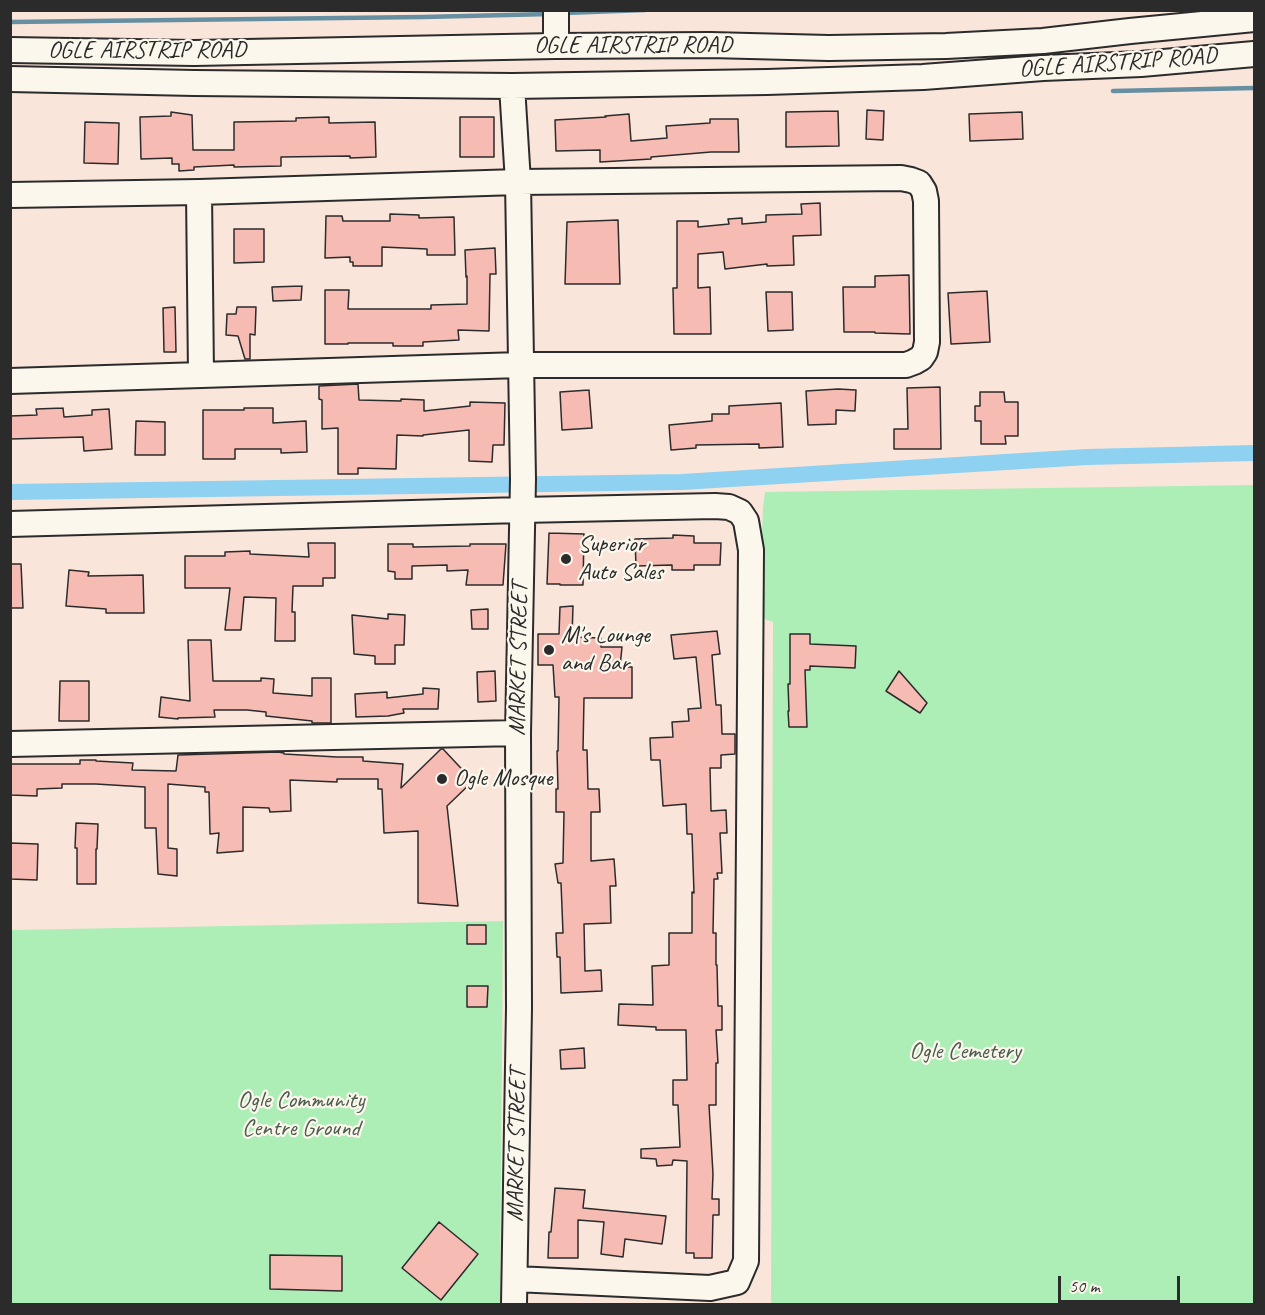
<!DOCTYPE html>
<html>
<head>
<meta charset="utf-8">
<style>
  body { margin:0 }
  #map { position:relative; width:1265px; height:1315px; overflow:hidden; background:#fae5db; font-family:Caveat,sans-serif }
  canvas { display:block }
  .frame { position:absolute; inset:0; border:12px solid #2b2b2b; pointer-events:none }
  .scale { position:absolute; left:1058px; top:1276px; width:122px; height:27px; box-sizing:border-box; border:3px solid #2b2b2b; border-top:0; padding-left:8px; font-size:18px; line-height:21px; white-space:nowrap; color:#2b2b2b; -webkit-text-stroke:4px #fbf7ec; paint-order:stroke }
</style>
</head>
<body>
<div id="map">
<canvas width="1265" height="1315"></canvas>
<div class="frame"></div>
<div class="scale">50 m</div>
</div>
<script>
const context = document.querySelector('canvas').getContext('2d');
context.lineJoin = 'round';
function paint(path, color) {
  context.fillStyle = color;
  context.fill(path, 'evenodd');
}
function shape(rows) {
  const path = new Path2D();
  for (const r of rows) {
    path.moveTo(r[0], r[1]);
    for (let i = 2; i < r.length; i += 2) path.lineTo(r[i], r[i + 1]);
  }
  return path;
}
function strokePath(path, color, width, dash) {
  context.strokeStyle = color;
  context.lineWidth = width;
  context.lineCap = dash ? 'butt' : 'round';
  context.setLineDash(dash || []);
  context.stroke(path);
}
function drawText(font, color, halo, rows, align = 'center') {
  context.font = font + ' Caveat,sans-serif';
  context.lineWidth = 4.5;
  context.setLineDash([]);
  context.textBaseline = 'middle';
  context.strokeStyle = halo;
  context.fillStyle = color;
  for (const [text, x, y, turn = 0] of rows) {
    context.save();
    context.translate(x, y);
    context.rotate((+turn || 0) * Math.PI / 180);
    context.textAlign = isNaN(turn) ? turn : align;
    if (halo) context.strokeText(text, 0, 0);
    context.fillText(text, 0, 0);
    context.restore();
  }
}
const green = shape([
  [1254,485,1254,1304,771,1304,773,622,759,617,763,508,765,492],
  [503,921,500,1304,88,1304,11,1303,11,930]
]);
const stream = shape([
  [564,13,645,10],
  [10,22,423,17,550,14],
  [1113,91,1254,88]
]);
const canal = shape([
  [10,492,682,482,1087,457,1254,453]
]);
const building = shape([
  [867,110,884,111,883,140,866,139,867,110],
  [838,111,839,146,786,147,786,112,838,111],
  [171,112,192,115,193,150,234,150,234,122,296,121,296,118,329,117,329,123,375,122,376,157,350,158,350,156,281,157,281,166,234,167,234,165,194,167,194,170,179,171,179,164,172,164,172,158,141,159,140,117,171,116,171,112],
  [1022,112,1023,139,970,141,969,114,1022,112],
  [629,114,631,141,667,138,666,126,710,123,710,119,738,119,739,152,711,152,651,157,651,159,600,162,600,150,556,151,555,120,606,117,605,116,629,114],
  [460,117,494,117,494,157,460,157,460,117],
  [85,122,119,123,118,164,84,163,85,122],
  [820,203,821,235,793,236,794,265,767,266,767,264,725,269,723,252,698,254,698,288,710,287,711,334,674,334,673,288,677,288,677,221,698,221,698,227,729,224,728,219,742,218,742,224,766,222,766,215,802,214,801,204,820,203],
  [390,214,419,215,419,218,454,217,455,255,427,255,427,249,382,247,382,266,353,266,353,262,350,262,350,257,325,258,326,216,342,216,343,221,390,221,390,214],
  [618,220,620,284,565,284,567,222,618,220],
  [234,229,264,229,264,262,234,263,234,229],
  [495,248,496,274,490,274,489,331,458,330,459,340,423,342,423,346,393,346,393,343,348,343,348,344,325,344,325,290,349,290,348,309,431,309,431,305,467,304,467,276,466,277,465,250,495,248],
  [909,275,910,334,875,333,875,332,844,332,843,287,875,287,875,276,909,275],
  [302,286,301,300,273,301,272,287,302,286],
  [987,291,990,342,951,344,948,293,987,291],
  [766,292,792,292,793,330,768,331,766,292],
  [175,307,176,352,164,352,163,308,175,307],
  [237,307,256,307,255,335,250,334,250,359,245,359,238,336,226,335,227,314,236,314,237,307],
  [358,384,359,400,401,401,401,399,424,400,424,411,470,406,470,402,505,403,504,445,493,445,492,462,469,461,469,430,423,435,423,436,397,435,396,469,358,468,358,474,338,474,338,428,322,429,322,400,319,399,319,386,358,384],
  [940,387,941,449,894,449,894,429,908,429,907,388,940,387],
  [838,389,856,390,855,411,836,410,836,424,808,425,806,391,838,389],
  [589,390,592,428,562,430,560,392,589,390],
  [980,392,1004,392,1005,402,1018,402,1018,436,1005,436,1006,444,981,444,981,421,975,421,975,406,980,406,980,392],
  [781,403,783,447,759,448,759,444,696,445,696,448,671,450,669,425,712,421,712,414,729,414,729,406,781,403],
  [63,408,64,417,92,415,92,410,109,409,112,449,84,451,83,437,10,439,10,416,37,415,36,409,63,408],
  [244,408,273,408,273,423,306,421,307,452,281,453,281,449,235,449,235,459,203,459,203,410,244,410,244,408],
  [136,421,165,422,165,455,135,455,136,421],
  [549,533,584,534,583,585,560,585,560,584,547,584,549,533],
  [673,535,694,536,694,543,721,543,720,565,694,565,694,570,672,570,672,565,636,566,635,539,673,538,673,535],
  [308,543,335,543,335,578,323,578,323,586,293,586,292,612,295,612,295,641,275,641,276,598,244,597,241,630,225,630,230,588,185,588,185,556,225,556,225,552,250,551,250,554,309,557,308,543],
  [388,544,413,544,413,547,470,546,470,544,506,544,503,585,466,585,468,570,447,571,447,565,412,566,412,579,395,579,395,572,388,571,388,544],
  [10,564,21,564,23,608,10,608,10,564],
  [69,570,89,572,88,576,143,575,144,613,106,613,106,609,66,606,69,570],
  [573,606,572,637,601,638,601,647,622,647,620,667,632,667,632,698,584,698,583,750,587,750,588,789,599,789,600,812,591,812,591,861,614,859,616,886,610,886,611,923,584,924,585,971,601,970,602,991,561,993,560,957,557,957,556,933,563,933,561,883,558,883,555,864,563,863,564,812,556,812,556,789,558,789,557,751,558,751,559,697,555,697,553,665,538,665,538,634,559,634,560,607,573,606],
  [488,609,488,629,472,629,471,610,488,609],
  [388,614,405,615,404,645,395,645,395,664,375,664,375,656,354,654,352,615,388,619,388,614],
  [717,631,720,654,712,655,716,705,721,705,722,734,735,734,735,754,721,755,721,768,710,768,711,811,726,810,727,833,720,833,722,873,717,873,718,879,714,879,713,933,716,933,716,965,717,965,718,1006,722,1006,722,1030,716,1030,718,1063,716,1063,716,1105,709,1105,713,1174,712,1199,719,1199,719,1215,713,1215,712,1258,694,1258,694,1253,686,1253,687,1161,673,1160,672,1165,657,1166,656,1159,641,1158,641,1149,680,1147,678,1105,673,1105,673,1080,687,1080,686,1030,656,1030,656,1027,618,1025,619,1004,653,1005,652,966,669,965,669,933,692,933,692,892,694,893,692,834,687,834,686,804,663,806,660,760,651,760,650,738,673,737,672,722,689,721,688,709,701,708,696,657,674,659,671,635,717,631],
  [790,634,810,634,810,644,856,646,855,668,810,666,810,670,805,670,807,727,789,727,788,711,789,711,788,684,790,684,790,634],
  [188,640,211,640,213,681,261,681,261,678,274,679,273,693,312,696,312,678,331,678,331,723,312,723,312,721,266,716,266,712,247,710,214,710,215,717,178,718,178,719,159,717,161,697,190,701,188,640],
  [495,671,496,701,478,702,477,672,495,671],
  [899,671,927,703,920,713,886,691,899,671],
  [60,681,89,681,89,721,59,721,60,681],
  [423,688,439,689,438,709,403,709,404,713,388,716,356,717,355,694,387,692,387,698,423,694,423,688],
  [441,749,443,749,473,781,447,806,458,906,418,903,418,831,384,833,382,789,378,789,378,779,337,779,337,782,290,780,291,811,270,812,269,808,243,807,243,851,217,853,219,833,210,834,209,792,205,792,205,787,168,784,168,848,177,849,177,876,158,874,156,828,145,828,145,787,96,784,62,784,62,788,37,789,37,796,10,795,10,764,80,764,80,760,96,760,96,761,133,763,132,770,176,771,178,755,278,752,284,753,284,754,337,757,363,757,363,761,403,764,401,788,441,749],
  [76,823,98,824,97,849,96,849,96,884,77,884,77,848,75,848,76,823],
  [10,843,38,844,37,880,10,879,10,843],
  [467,925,486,925,486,944,467,944,467,925],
  [467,986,488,986,487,1007,467,1007,467,986],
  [584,1048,585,1068,561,1069,560,1050,584,1048],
  [555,1188,585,1190,583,1208,666,1216,662,1244,625,1239,623,1257,601,1254,604,1222,578,1220,578,1258,548,1258,549,1232,551,1232,555,1188],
  [439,1222,478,1254,441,1300,402,1268,439,1222],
  [270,1255,342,1256,342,1291,270,1289,270,1255]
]);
const minor = shape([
  [555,46,556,37,556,10],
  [10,50,194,53,555,46,710,45,829,48,946,46,1043,41,1130,31,1254,19],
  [10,79,194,83,512,86,767,82,923,77,1043,68,1141,64,1254,54],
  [512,86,518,182,523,479,518,733,519,1008,514,1304],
  [199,192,201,375],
  [10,195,199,192,518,182,901,178,911,180,919,183,924,191,926,201,927,342,925,352,921,358,914,362,906,365,520,365,10,381],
  [10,524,521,510,715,506,729,507,740,512,746,521,751,550,746,1261,737,1282,710,1288,515,1279],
  [10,744,518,733]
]);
const markers = [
  [566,559,6,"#2b2b2b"],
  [549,650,6,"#2b2b2b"],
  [442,779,6,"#2b2b2b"]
];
const streetNames = [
  ["OGLE AIRSTRIP ROAD",633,46],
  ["OGLE AIRSTRIP ROAD",147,51],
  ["OGLE AIRSTRIP ROAD",1118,63,-4],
  ["MARKET STREET",519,659,-89],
  ["MARKET STREET",517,1145,-89]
];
const poiNames = [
  ["Superior",578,545],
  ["Auto Sales",578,573],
  ["M's Lounge",561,636],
  ["and Bar",561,664],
  ["Ogle Mosque",454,779]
];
const parkNames = [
  ["Ogle Cemetery",965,1052],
  ["Ogle Community",301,1101],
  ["Centre Ground",301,1129]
];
paint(green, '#adeeb7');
strokePath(stream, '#668fa1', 4.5);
strokePath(canal, '#8ed1f0', 16);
paint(building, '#f6bbb2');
strokePath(building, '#2b2b2b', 1.5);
strokePath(minor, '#2b2b2b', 28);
strokePath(minor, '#fbf7ec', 24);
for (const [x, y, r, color] of markers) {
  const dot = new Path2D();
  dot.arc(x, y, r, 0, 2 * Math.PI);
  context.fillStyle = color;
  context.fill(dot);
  strokePath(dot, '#fbf7ec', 2);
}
drawText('24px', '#2b2b2b', '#fbf7ec', streetNames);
drawText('24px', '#2b2b2b', '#fbf7ec', poiNames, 'left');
drawText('24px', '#4c5c4e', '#fbf7ec', parkNames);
</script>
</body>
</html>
